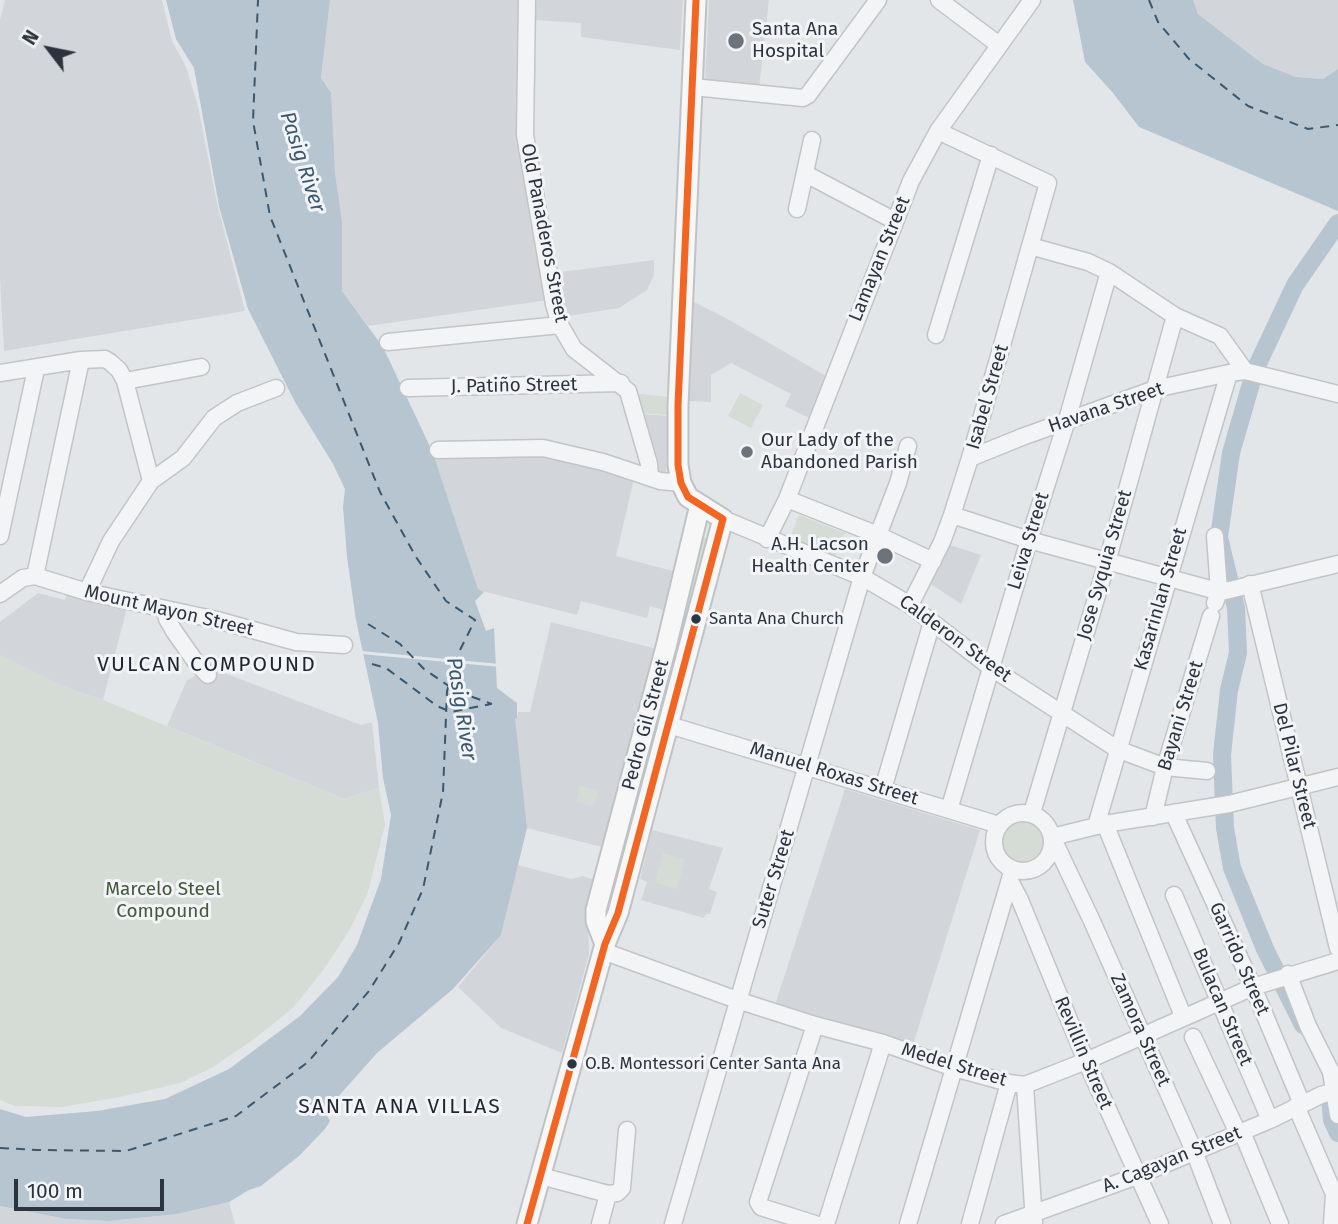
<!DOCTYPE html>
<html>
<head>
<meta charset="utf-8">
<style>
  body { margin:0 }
  #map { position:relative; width:1338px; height:1224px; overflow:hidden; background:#e3e6e8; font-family:"Fira Sans",sans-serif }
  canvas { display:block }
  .north { position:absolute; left:14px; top:14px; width:70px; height:70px; -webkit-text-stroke:5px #f2f4f7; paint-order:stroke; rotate:302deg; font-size:19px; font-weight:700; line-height:28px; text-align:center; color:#2c353f }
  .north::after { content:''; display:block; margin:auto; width:24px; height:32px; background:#2c353f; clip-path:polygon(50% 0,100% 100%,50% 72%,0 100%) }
  .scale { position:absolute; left:14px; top:1179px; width:150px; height:32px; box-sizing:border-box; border:4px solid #2c353f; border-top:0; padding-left:9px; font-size:21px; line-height:24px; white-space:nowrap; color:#2c353f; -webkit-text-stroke:5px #f2f4f7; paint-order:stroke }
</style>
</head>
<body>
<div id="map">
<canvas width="1338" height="1224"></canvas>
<div class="north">N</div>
<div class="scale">100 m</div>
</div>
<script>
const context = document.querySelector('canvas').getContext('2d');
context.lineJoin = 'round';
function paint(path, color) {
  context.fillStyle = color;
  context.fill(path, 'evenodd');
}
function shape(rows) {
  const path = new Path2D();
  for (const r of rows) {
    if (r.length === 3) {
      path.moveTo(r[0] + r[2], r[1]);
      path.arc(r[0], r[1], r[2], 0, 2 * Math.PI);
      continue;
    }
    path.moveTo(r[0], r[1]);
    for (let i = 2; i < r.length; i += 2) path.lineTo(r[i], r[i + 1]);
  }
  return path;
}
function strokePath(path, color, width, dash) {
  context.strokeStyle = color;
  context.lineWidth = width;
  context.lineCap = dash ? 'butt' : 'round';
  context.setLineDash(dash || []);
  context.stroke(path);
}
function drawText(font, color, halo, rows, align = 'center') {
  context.font = font + ' "Fira Sans",sans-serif';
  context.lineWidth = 6;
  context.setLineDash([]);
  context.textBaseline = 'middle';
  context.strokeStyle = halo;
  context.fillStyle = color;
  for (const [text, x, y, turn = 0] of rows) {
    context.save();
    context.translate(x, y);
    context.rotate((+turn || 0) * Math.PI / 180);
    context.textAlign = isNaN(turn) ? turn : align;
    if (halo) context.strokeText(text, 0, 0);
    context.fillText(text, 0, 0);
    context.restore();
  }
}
const built = shape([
  [5,0,162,0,172,41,186,67,198,106,217,203,245,311,4,351,0,279,0,20],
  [330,0,521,0,518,141,548,300,368,326,342,291,342,221,321,78],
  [533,0,683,0,680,50,581,37,581,23,533,20],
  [709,0,769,0,759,88,705,83],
  [1193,0,1338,0,1338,69,1323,79,1296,77,1263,64,1198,14],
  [654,260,654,275,647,290,619,308,562,317,553,273],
  [694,302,726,318,826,376,809,418,785,406,791,394,731,363,711,375,711,402,689,401],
  [642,414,668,416,666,474,656,477],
  [543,452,634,479,616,556,673,571,663,610,650,606,647,618,581,601,577,615,478,590,433,453],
  [947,544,981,555,961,604,926,581],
  [68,589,128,604,103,700,64,687,0,655,0,622,38,593,65,600],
  [551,622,657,649,606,848,527,828,514,718,517,717,518,712,530,712],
  [211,668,361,725,372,722,379,788,344,799,167,726,187,680],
  [845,789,980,830,912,1048,775,1005],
  [652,830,723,848,709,889,717,892,710,914,706,914,704,918,641,900,647,882,640,879],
  [518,865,571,879,583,876,598,881,588,922,589,954,562,1053,501,1028,458,987,501,935],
  [229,1202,235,1224,0,1224,0,1206,66,1219,109,1221,177,1214]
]);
const green = shape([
  [634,393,667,397,667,415,640,413],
  [740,393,763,405,751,428,728,416],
  [799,515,845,533,834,558,789,540],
  [701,537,710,538,613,917,600,919],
  [0,655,64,687,103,700,344,799,379,788,385,825,367,895,349,931,324,969,293,1008,254,1039,213,1067,180,1083,120,1097,61,1107,15,1106,0,1100],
  [580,786,598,791,594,807,576,802],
  [1022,841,23],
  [663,853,685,859,677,889,655,883]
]);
const water = shape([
  [166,0,330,0,321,78,331,93,335,173,342,221,342,291,383,347,433,453,478,589,484,592,475,601,486,631,494,628,497,688,517,703,517,718,515,718,527,828,501,935,453,989,377,1053,329,1107,327,1116,330,1121,325,1129,299,1156,261,1186,249,1190,229,1202,177,1214,109,1221,66,1219,0,1206,0,1109,26,1117,97,1111,165,1099,229,1069,300,1016,338,977,357,945,381,879,391,815,383,778,378,723,356,620,347,557,343,507,345,489,333,464,295,402,248,309,219,206,194,68,176,39],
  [1073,0,1193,0,1198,14,1263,64,1296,77,1323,79,1338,69,1338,211,1139,127,1113,93,1085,62]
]);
const pier = shape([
  [361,651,500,664,500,667,361,654]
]);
const river = shape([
  [1303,1025,1265,949,1232,868,1225,828,1222,755,1229,690,1238,653,1236,608,1219,537,1231,453,1255,370,1295,285,1338,223],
  [1330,1096,1332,1120,1338,1133]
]);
const ferry = shape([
  [1149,0,1158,22,1189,59,1248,106,1308,129,1338,125],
  [368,624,400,644,424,669,456,691,492,704],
  [372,664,386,668,437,706,451,712,491,704],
  [0,1148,37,1150,126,1151,236,1116,308,1062,369,991,399,943,423,889,443,792,447,691,458,654,475,620,446,601,416,557,380,492,270,216,253,121,258,0]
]);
const minor = shape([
  [527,0,525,135,554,304,560,325,574,349,628,391,649,464,650,476],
  [939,0,999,45],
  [693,87,803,98,808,95,878,0],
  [806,174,895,221],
  [797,209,812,140],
  [1030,246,1088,262,1109,272,1175,316,1220,336,1245,371],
  [936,335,991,155],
  [388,342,560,325],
  [0,373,81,360,105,359,110,362,119,370,125,381,151,481],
  [125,381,201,367],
  [408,388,621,383],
  [438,450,543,448,603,462,660,481,681,483],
  [970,458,1022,437,1155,389,1229,373,1245,371,1338,394],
  [787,499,878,535,933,561],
  [952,515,1029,540,1221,592,1338,564],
  [723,519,862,577,910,605,990,667,1117,749,1165,767,1207,771],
  [0,536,36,369],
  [767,539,787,499,911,181,938,131,1032,0],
  [35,576,81,360],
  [1250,584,1338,948],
  [87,592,111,541,151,481,183,458,214,418,237,403,276,388],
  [0,594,23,578,35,576,87,592,217,620,296,642,344,645],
  [1215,603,1219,591,1215,536],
  [910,605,942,542,952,515,970,458,1048,183,938,131],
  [165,609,167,619,174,631,195,661,208,675],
  [669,725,999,825],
  [883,789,932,622],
  [949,810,1029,540,1067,420,1109,272],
  [1023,842,29],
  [1032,813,1107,562,1175,316],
  [1174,814,1253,987,1302,1104],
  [1153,817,1165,767,1211,616],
  [1105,824,1183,1016],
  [1096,826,1229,373],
  [1052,837,1105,824,1229,804,1338,777],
  [1053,839,1091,919,1194,1151,1222,1224],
  [1010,881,1020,900,1086,1061,1160,1224],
  [1174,895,1270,1120],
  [603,951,737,1000,815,1025,883,1043,954,1068,1009,1083,1025,1085,1086,1061,1253,987,1338,961],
  [1288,974,1308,1026,1331,1072,1338,1115],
  [1193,1037,1238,1133],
  [1025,1085,1034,1222],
  [1296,1106,1334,1194,1332,1224],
  [1242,1132,1280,1224],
  [541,1176,608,1194,617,1193,622,1188,627,1130],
  [600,1224,608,1194],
  [673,1224,862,577,898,483,908,446],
  [815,1224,761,1207,758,1202,815,1025],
  [826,1224,883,1043],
  [908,1224,1013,869],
  [970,1224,1009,1083],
  [1004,1224,1137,1176,1270,1120,1321,1095,1338,1090]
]);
const major = shape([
  [605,944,596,921,596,910,666,647,700,505],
  [527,1224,605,944,618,913,723,519,688,497,681,483,678,465,678,405,696,0]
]);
const bus1 = shape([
  [527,1224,605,944,618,913,723,519,688,497,681,483,678,465,678,405,696,0]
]);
const markers = [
  [736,41,9,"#6c737a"],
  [747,452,7,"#6c737a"],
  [885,556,9,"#6c737a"],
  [696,619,6,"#2c353f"],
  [572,1064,6,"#2c353f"]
];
const busNames = [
  ["Santa Ana Church",709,619],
  ["O.B. Montessori Center Santa Ana",585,1064]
];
const poiNames = [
  ["Santa Ana",752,30],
  ["Hospital",752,52],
  ["Our Lady of the",761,441],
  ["Abandoned Parish",761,463],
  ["A.H. Lacson",869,545,"right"],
  ["Health Center",869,567,"right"]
];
const streetNames = [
  ["Old Panaderos Street",544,233,79],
  ["Lamayan Street",880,259,-68],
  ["J. Patiño Street",514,386,-1],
  ["Isabel Street",988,397,-74],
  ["Havana Street",1106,408,-19],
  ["Leiva Street",1029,541,-73],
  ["Jose Syquia Street",1105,565,-74],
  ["Kasarinlan Street",1161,599,-74],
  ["Mount Mayon Street",169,611,13],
  ["Calderon Street",955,639,36],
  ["Bayani Street",1181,716,-73],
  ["Pedro Gil Street",646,725,-75],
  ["Del Pilar Street",1294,766,76],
  ["Manuel Roxas Street",834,774,17],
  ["Suter Street",774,879,-73],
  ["Garrido Street",1239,959,66],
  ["Bulacan Street",1222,1007,67],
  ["Zamora Street",1140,1030,66],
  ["Revillin Street",1083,1053,67],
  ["Medel Street",954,1065,17],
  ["A. Cagayan Street",1172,1160,-22]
];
const parkNames = [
  ["Marcelo Steel",163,890],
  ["Compound",163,912]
];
const waterNames = [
  ["Pasig River",302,162,72],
  ["Pasig River",461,709,81]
];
const neighbourhoodNames = [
  ["VULCAN COMPOUND",207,665],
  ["SANTA ANA VILLAS",400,1107]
];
paint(built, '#d2d6db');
paint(green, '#d5dbd5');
paint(water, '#b6c5d0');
paint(pier, '#e3e6e8');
strokePath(river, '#b6c5d0', 18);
strokePath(ferry, '#3b586f', 2, [9, 7]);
strokePath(minor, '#c2c4c6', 19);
strokePath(major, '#c0c3c5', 23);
strokePath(minor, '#f3f4f5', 16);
strokePath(major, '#f7f7f7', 19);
strokePath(bus1, '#f26522', 7);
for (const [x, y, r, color] of markers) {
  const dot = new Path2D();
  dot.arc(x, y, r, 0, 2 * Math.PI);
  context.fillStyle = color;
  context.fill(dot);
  strokePath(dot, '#f2f4f7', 2.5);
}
drawText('17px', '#2c353f', '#f2f4f7', busNames, 'left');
drawText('19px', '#2c353f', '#f2f4f7', poiNames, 'left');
drawText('19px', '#2c353f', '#f2f4f7', streetNames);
drawText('19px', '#44593b', '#f2f4f7', parkNames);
drawText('italic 21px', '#3b586f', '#f2f4f7', waterNames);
context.letterSpacing = '2px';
drawText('21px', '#1e2630', '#f2f4f7', neighbourhoodNames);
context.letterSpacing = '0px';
</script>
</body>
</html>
